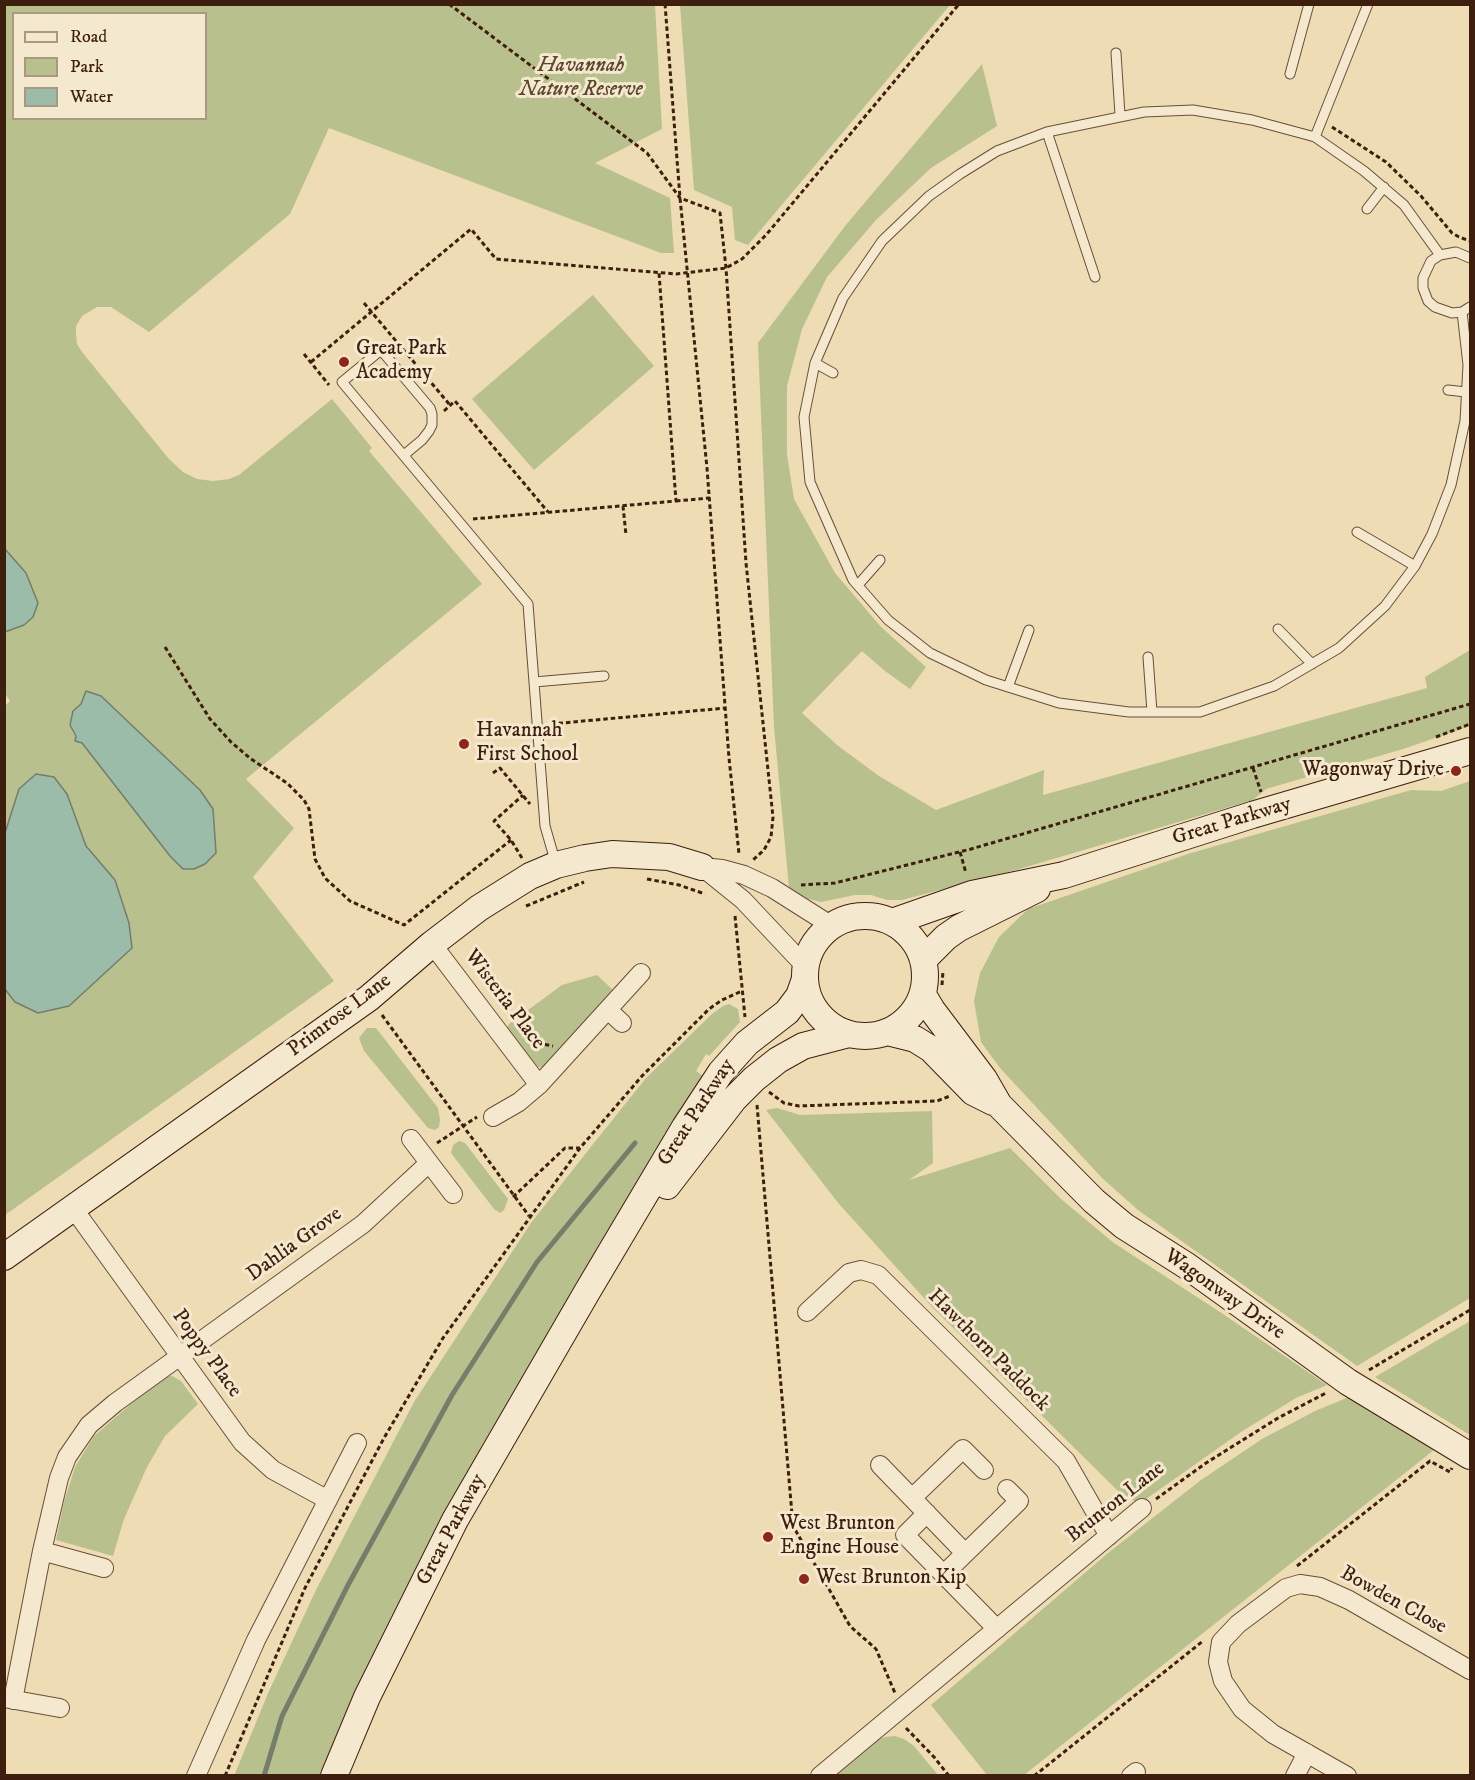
<!DOCTYPE html>
<html>
<head>
<meta charset="utf-8">
<style>
  body { margin:0 }
  #map { position:relative; width:1475px; height:1780px; overflow:hidden; background:#eedcb4; font-family:"IM FELL DW Pica",serif }
  canvas { display:block }
  .frame { position:absolute; inset:0; border:6px solid #3e1f0e; pointer-events:none }
  .legend { position:absolute; left:12px; top:12px; width:195px; height:108px; box-sizing:border-box; background:#f4e8ce; border:2px solid #ab9881; margin:0; padding:8px 10px; list-style:none; font-size:18px; color:#3e1f0e }
  .legend li { display:flex; align-items:center; gap:12px; height:30px }
  .legend b { width:30px; border:2px solid #ab9881 }
</style>
</head>
<body>
<div id="map">
<canvas width="1475" height="1780"></canvas>
<div class="frame"></div>
<ul class="legend">
<li><b style="height:8px;background:#f4e8ce"></b>Road</li>
<li><b style="height:16px;background:#b8c08e"></b>Park</li>
<li><b style="height:16px;background:#9abca9"></b>Water</li>
</ul>
</div>
<script>
const context = document.querySelector('canvas').getContext('2d');
context.lineJoin = 'round';
function paint(path, color) {
  context.fillStyle = color;
  context.fill(path, 'evenodd');
}
function shape(rows) {
  const path = new Path2D();
  for (const r of rows) {
    if (r.length === 3) {
      path.moveTo(r[0] + r[2], r[1]);
      path.arc(r[0], r[1], r[2], 0, 2 * Math.PI);
      continue;
    }
    path.moveTo(r[0], r[1]);
    for (let i = 2; i < r.length; i += 2) path.lineTo(r[i], r[i + 1]);
  }
  return path;
}
function strokePath(path, color, width, dash) {
  context.strokeStyle = color;
  context.lineWidth = width;
  context.lineCap = dash ? 'butt' : 'round';
  context.setLineDash(dash || []);
  context.stroke(path);
}
function drawText(font, color, halo, rows, align = 'center') {
  context.font = font + ' "IM FELL DW Pica",serif';
  context.lineWidth = 6;
  context.setLineDash([]);
  context.textBaseline = 'middle';
  context.strokeStyle = halo;
  context.fillStyle = color;
  for (const [text, x, y, turn = 0] of rows) {
    context.save();
    context.translate(x, y);
    context.rotate((+turn || 0) * Math.PI / 180);
    context.textAlign = isNaN(turn) ? turn : align;
    if (halo) context.strokeText(text, 0, 0);
    context.fillText(text, 0, 0);
    context.restore();
  }
}
const green = shape([
  [5,5,655,5,662,129,595,163,670,198,674,253,661,253,329,128,290,214,149,332,111,307,97,307,82,316,76,326,76,334,77,344,82,352,169,459,183,472,197,479,213,481,229,479,239,475,332,399,372,448,369,451,482,584,246,779,294,828,253,877,334,981,5,1215,4,707,10,701,4,692],
  [14,14,206,14,206,118,14,118],
  [680,5,680,4,950,5,748,245,735,240,732,207,694,190],
  [982,64,997,126,931,168,876,220,827,277,802,329,787,386,787,455,794,499,835,573,881,627,926,667,910,689,885,671,862,651,802,713,837,745,879,776,936,810,1044,770,1043,795,1427,688,1425,677,1470,650,1470,726,1403,749,1266,789,1253,800,1016,870,902,900,887,900,871,895,855,895,821,902,805,898,789,888,774,727,758,343,845,226],
  [593,295,654,366,534,470,472,399],
  [1470,781,1470,1298,1357,1366,1138,1210,1102,1178,1000,1068,981,1042,974,1001,980,973,999,937,1028,909,1191,853,1411,790,1441,791],
  [597,975,614,991,546,1069,536,1066,507,1029,509,1024,562,985],
  [729,1004,738,1009,740,1022,709,1056,706,1054,696,1071,706,1078,494,1428,420,1560,319,1775,234,1776,269,1691,316,1590,414,1402,531,1223,586,1153,646,1078,712,1014,723,1006],
  [367,1028,376,1028,438,1108,440,1120,439,1127,435,1130,428,1128,364,1051,359,1038],
  [777,1108,800,1115,932,1111,933,1163,909,1180,1010,1148,1061,1199,1114,1243,1220,1312,1327,1385,1296,1398,1241,1432,1139,1504,1117,1490,933,1308,839,1204,766,1110],
  [459,1141,465,1143,508,1199,504,1210,500,1213,494,1209,451,1153,453,1145],
  [1470,1321,1470,1435,1375,1377],
  [168,1376,172,1376,181,1381,198,1404,165,1436,147,1467,124,1519,113,1556,56,1540,64,1502,75,1467,94,1436,156,1382],
  [1349,1397,1434,1450,1024,1775,987,1775,931,1705,1108,1553,1201,1480,1262,1439,1315,1411],
  [895,1736,904,1739,914,1746,938,1775,834,1776,873,1742,885,1737]
]);
const water = shape([
  [5,549,26,573,38,603,33,617,24,625,5,632,5,549],
  [86,691,101,696,200,790,213,809,216,853,205,864,194,869,183,869,170,856,82,743,75,741,76,736,70,725,73,711,81,704,86,691],
  [36,774,54,777,67,794,86,846,115,880,129,923,132,948,69,1006,38,1013,15,1002,4,988,5,833,19,789,36,774]
]);
const stream = shape([
  [264,1776,282,1716,347,1587,452,1395,537,1262,635,1143]
]);
const path = shape([
  [449,4,647,153,680,198,720,213,726,268,746,563,773,817,771,837,764,850,753,860],
  [665,4,680,198,707,468,729,758,739,854],
  [1332,127,1386,162,1421,196,1452,233,1459,237,1470,241],
  [364,303,450,405],
  [304,354,329,385],
  [311,362,471,229,496,259,676,274,726,268,742,259,766,235,959,4],
  [444,411,455,401,548,512],
  [676,501,710,498],
  [623,506,626,535],
  [473,519,676,501,659,273],
  [165,647,210,719,231,742,251,759,287,783,304,800,309,809,315,859,325,878,350,901,404,925,511,840],
  [551,724,726,708],
  [1436,737,1470,724],
  [1253,768,1261,792],
  [493,773,500,768,530,804],
  [960,852,966,873],
  [522,858,511,840,494,821,523,795],
  [647,879,679,885,705,894],
  [801,885,835,883,971,849,1470,704],
  [526,906,584,882],
  [735,916,745,1017],
  [942,985,943,971],
  [382,1015,529,1216],
  [530,1042,553,1046],
  [769,1092,784,1103,799,1106,937,1101,950,1096],
  [757,1105,793,1526,850,1626,876,1649,895,1693],
  [437,1143,477,1117],
  [513,1197,565,1148,580,1148],
  [1369,1370,1470,1310],
  [1156,1499,1206,1463,1278,1418,1326,1393],
  [1297,1566,1430,1461,1450,1472,1452,1468],
  [906,1728,934,1757,949,1776],
  [225,1776,305,1588,384,1438,443,1338,580,1148,642,1076,709,1009,722,1000,742,991],
  [1034,1776,1203,1641]
]);
const lane = shape([
  [1116,53,1120,115],
  [1290,74,1309,4],
  [1047,132,1095,277],
  [1315,137,1368,4],
  [1367,209,1384,187],
  [1440,255,1404,205,1364,171,1315,137,1252,120,1193,110,1144,112,1047,132,997,151,960,174,929,196,882,241,843,298,815,363,804,417,810,482,853,580,888,620,930,653,986,680,1059,703,1129,712,1200,712,1274,686,1339,648,1385,606,1415,566,1432,534,1451,485,1465,421,1468,365,1462,312],
  [1470,258,1456,252,1440,255,1431,261,1423,278,1423,288,1428,301,1435,307,1452,313,1462,312,1470,307],
  [815,363,833,373],
  [1448,390,1466,392],
  [404,455,422,440,429,431,432,425,432,414,430,408,381,350,342,382,528,604,545,826,556,864],
  [1357,532,1415,566],
  [858,585,880,560],
  [1278,629,1312,664],
  [1148,657,1152,712],
  [534,682,604,676],
  [1008,687,1029,630]
]);
const street = shape([
  [702,867,722,869,744,875,772,888,832,926],
  [702,867,743,900,806,967],
  [432,944,539,1085],
  [608,1010,622,1023],
  [493,1117,519,1102,539,1085,641,973],
  [411,1139,453,1194],
  [73,1208,242,1442,273,1470,328,1500],
  [807,1312,849,1273,861,1270,878,1275,1066,1461,1109,1536],
  [880,1465,965,1553],
  [912,1498,963,1449,984,1470],
  [927,1513,905,1535,997,1629],
  [42,1551,104,1568],
  [944,1574,1019,1501,1007,1489],
  [4,1698,60,1708],
  [13,1700,42,1551,59,1478,67,1457,89,1425,115,1403,363,1224,429,1163],
  [196,1776,256,1640,357,1443],
  [820,1776,1142,1508],
  [1131,1776,1136,1772],
  [1295,1776,1307,1753],
  [1347,1776,1273,1734,1242,1709,1223,1681,1218,1662,1221,1642,1238,1624,1286,1588,1300,1584,1320,1587,1349,1600,1470,1670]
]);
const secondary = shape([
  [865,976,60],
  [892,922,972,894,1064,875,1252,815,1470,751],
  [923,960,946,937,959,928,1037,889],
  [923,995,932,1010,984,1079,999,1105,1094,1201,1124,1226,1187,1266,1348,1382,1470,1456],
  [887,1032,915,1039,931,1049,973,1092,993,1102],
  [667,1186,734,1099,754,1079,778,1060,803,1046,849,1034],
  [4,1257,369,998,432,944,479,908,530,876,556,865,585,858,612,854,669,857,702,867],
  [334,1776,367,1697,455,1520,587,1292,685,1127,721,1072,747,1043,787,1012,799,996,805,979]
]);
const markers = [
  [344,362,6,"#8f2418"],
  [464,744,6,"#8f2418"],
  [1456,771,6,"#8f2418"],
  [768,1537,6,"#8f2418"],
  [804,1579,6,"#8f2418"]
];
const parkNames = [
  ["Havannah",581,67],
  ["Nature Reserve",581,91]
];
const poiNames = [
  ["Great Park",356,350],
  ["Academy",356,374],
  ["Havannah",476,732],
  ["First School",476,756],
  ["Wagonway Drive",1444,771,"right"],
  ["West Brunton",780,1525],
  ["Engine House",780,1549],
  ["West Brunton Kip",816,1579]
];
const streetNames = [
  ["Great Parkway",1232,822,-17],
  ["Wisteria Place",504,1000,53],
  ["Primrose Lane",340,1016,-37],
  ["Great Parkway",697,1113,-57],
  ["Dahlia Grove",295,1245,-36],
  ["Wagonway Drive",1224,1295,35],
  ["Hawthorn Paddock",988,1351,45],
  ["Poppy Place",206,1354,54],
  ["Brunton Lane",1116,1503,-38],
  ["Great Parkway",452,1530,-62],
  ["Bowden Close",1393,1601,29]
];
paint(green, '#b8c08e');
paint(water, '#9abca9');
strokePath(water, '#757d6b', 1.5);
strokePath(stream, '#757d6b', 5);
strokePath(lane, '#6a4e38', 11);
strokePath(street, '#6a4e38', 20);
strokePath(secondary, '#3e1f0e', 28);
strokePath(path, '#3e1f0e', 3, [4.5, 3]);
strokePath(lane, '#f4e8ce', 9);
strokePath(street, '#f4e8ce', 18);
strokePath(secondary, '#f4e8ce', 26);
for (const [x, y, r, color] of markers) {
  const dot = new Path2D();
  dot.arc(x, y, r, 0, 2 * Math.PI);
  context.fillStyle = color;
  context.fill(dot);
  strokePath(dot, '#f4e8ce', 2);
}
drawText('italic 21px', '#5c472e', '#f4e8ce', parkNames);
drawText('21px', '#3e1f0e', '#f4e8ce', poiNames, 'left');
drawText('21px', '#3e1f0e', '#f4e8ce', streetNames);
</script>
</body>
</html>
